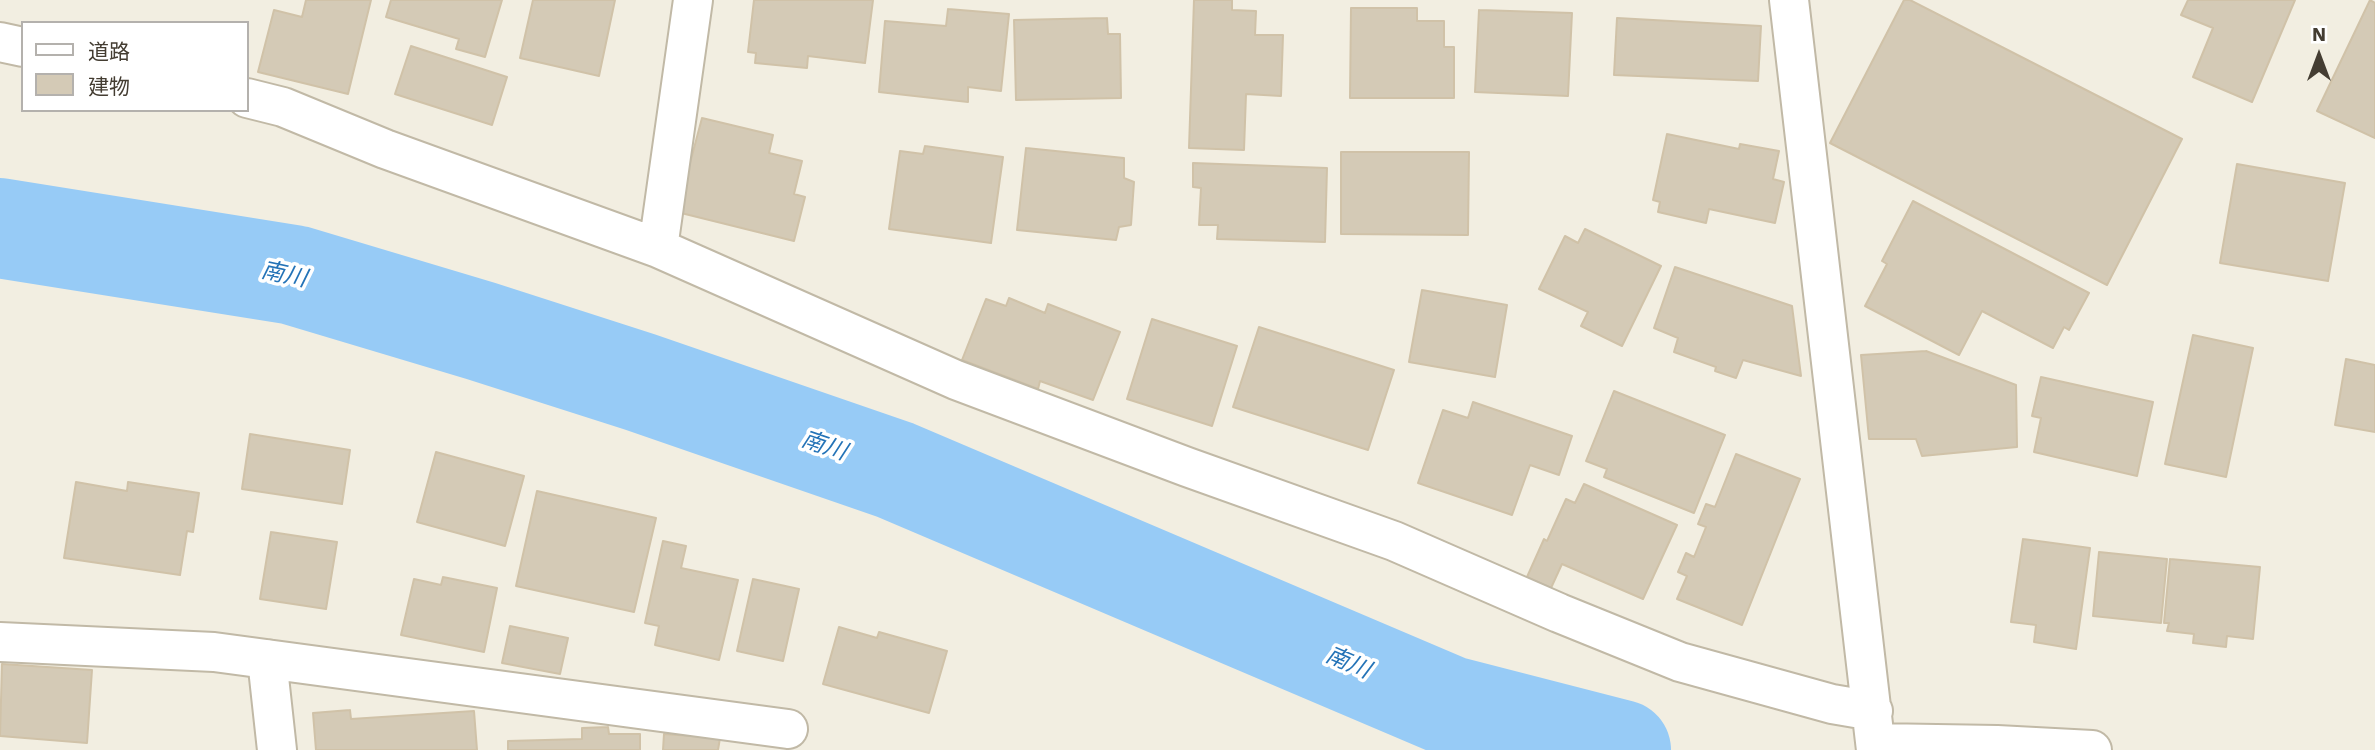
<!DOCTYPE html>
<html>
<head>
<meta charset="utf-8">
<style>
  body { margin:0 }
  #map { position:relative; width:2375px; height:750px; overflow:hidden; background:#f2eee1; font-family:"Work Sans","Noto Sans JP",sans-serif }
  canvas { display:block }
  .legend { position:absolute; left:21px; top:21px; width:228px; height:91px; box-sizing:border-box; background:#fff; border:2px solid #b4b1ad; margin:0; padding:9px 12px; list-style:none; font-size:21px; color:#443d32 }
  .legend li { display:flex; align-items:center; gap:14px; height:35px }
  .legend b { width:35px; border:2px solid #b4b1ad }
  .north { position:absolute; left:2284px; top:21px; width:70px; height:70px; -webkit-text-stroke:5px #fff; paint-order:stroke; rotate:0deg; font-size:19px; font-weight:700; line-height:28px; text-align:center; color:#443d32 }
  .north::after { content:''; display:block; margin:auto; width:24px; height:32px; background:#443d32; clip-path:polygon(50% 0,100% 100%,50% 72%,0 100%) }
</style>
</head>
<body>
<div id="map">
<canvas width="2375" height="750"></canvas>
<ul class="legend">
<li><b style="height:9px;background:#fff"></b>道路</li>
<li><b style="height:19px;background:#d4cab6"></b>建物</li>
</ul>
<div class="north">N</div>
</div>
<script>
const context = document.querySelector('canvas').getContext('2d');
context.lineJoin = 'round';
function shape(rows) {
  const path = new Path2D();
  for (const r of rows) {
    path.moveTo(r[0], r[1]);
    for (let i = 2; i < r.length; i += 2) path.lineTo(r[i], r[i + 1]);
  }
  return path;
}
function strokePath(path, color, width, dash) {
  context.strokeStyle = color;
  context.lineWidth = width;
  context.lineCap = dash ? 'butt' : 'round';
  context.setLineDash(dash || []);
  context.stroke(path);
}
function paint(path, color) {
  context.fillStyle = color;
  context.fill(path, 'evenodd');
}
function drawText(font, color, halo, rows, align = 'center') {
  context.font = font + ' "Work Sans","Noto Sans JP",sans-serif';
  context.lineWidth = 7;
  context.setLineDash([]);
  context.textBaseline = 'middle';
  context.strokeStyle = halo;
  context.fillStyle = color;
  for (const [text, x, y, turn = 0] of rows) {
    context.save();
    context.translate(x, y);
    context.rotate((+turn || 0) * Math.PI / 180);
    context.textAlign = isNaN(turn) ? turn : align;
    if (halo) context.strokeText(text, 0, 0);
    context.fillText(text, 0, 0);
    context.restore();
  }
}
const river = shape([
  [0,228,294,275,481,331,640,382,895,470,1450,706,1621,750]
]);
const building = shape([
  [306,0,371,0,348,94,258,72,274,10,302,17,306,0],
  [391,0,502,0,485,57,456,49,459,39,386,17,391,0],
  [533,0,615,0,599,76,520,58,533,0],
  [754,0,873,0,865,63,808,56,807,68,755,63,756,53,748,52,754,0],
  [1194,0,1232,0,1232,10,1256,11,1255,35,1283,35,1281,96,1246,94,1244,150,1189,148,1194,0],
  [1904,0,1910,0,2182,139,2107,285,1830,143,1904,0],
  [2188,0,2295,0,2252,102,2193,77,2213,28,2181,15,2188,0],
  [2370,0,2375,3,2375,138,2317,111,2370,0],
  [1351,8,1417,8,1417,21,1444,21,1444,47,1454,47,1454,98,1350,98,1351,8],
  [948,9,1009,14,1001,91,968,87,968,102,879,92,885,21,946,26,948,9],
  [1479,10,1572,13,1568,96,1475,92,1479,10],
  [1107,18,1108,34,1120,34,1121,98,1016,100,1014,20,1107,18],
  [1617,18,1761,26,1758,81,1614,75,1617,18],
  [411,46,507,77,492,125,395,94,411,46],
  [702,118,773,135,769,153,802,161,794,194,805,197,794,241,677,212,702,118],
  [1667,134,1739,149,1740,144,1779,151,1773,179,1784,182,1775,223,1709,209,1706,223,1658,212,1660,202,1653,200,1667,134],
  [925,146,1003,157,991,243,889,229,900,151,923,154,925,146],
  [1026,148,1124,158,1124,178,1134,182,1131,225,1119,227,1116,240,1017,230,1026,148],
  [1341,152,1469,152,1468,235,1341,234,1341,152],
  [1193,163,1327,168,1325,242,1217,239,1218,225,1199,225,1201,188,1193,187,1193,163],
  [2237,164,2345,183,2328,281,2220,263,2237,164],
  [1913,201,2089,293,2069,330,2064,327,2053,348,1982,311,1959,355,1865,306,1887,264,1882,261,1913,201],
  [1585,229,1661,266,1622,346,1581,326,1588,312,1539,289,1565,236,1578,243,1585,229],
  [1675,267,1792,306,1801,376,1743,360,1736,378,1715,371,1716,367,1674,352,1678,338,1654,328,1675,267],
  [1422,290,1507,305,1495,377,1409,362,1422,290],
  [1009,298,1045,313,1048,304,1120,332,1093,400,1040,381,1038,389,962,360,986,299,1006,306,1009,298],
  [1152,319,1237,346,1212,426,1127,399,1152,319],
  [1259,327,1394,370,1368,450,1233,407,1259,327],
  [2193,335,2253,348,2226,477,2165,464,2193,335],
  [1926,351,2016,385,2017,447,1922,456,1916,439,1869,439,1861,355,1926,351],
  [2346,359,2375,365,2375,432,2335,425,2346,359],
  [2041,377,2153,402,2137,476,2034,452,2041,418,2032,416,2041,377],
  [1614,391,1725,435,1694,513,1604,477,1607,469,1586,461,1614,391],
  [1473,402,1572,436,1559,475,1530,465,1512,515,1418,483,1443,410,1468,418,1473,402],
  [250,434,350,450,342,504,242,489,250,434],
  [436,452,524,476,505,546,417,522,436,452],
  [1736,454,1800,479,1742,625,1677,599,1687,576,1678,572,1686,553,1694,557,1706,527,1698,524,1706,504,1715,507,1736,454],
  [76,482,127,491,128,482,199,493,193,532,187,531,180,575,64,558,76,482],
  [1584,484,1677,525,1643,599,1562,564,1551,588,1527,577,1544,539,1547,541,1566,499,1575,503,1584,484],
  [537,491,656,518,634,612,516,586,537,491],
  [271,532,337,542,326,609,260,599,271,532],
  [2023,539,2090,548,2076,649,2034,642,2036,625,2011,622,2023,539],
  [663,541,686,546,681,568,738,580,719,660,655,645,659,626,645,623,663,541],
  [2099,552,2167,559,2161,623,2093,616,2099,552],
  [2170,559,2260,567,2253,639,2227,636,2226,647,2193,643,2194,634,2167,631,2169,623,2164,623,2170,559],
  [443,577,497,588,484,652,401,635,414,579,441,585,443,577],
  [753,579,799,589,783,661,737,651,753,579],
  [510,626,568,638,560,674,502,663,510,626],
  [839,627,877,638,879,632,947,651,929,713,823,684,839,627],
  [2,664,92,670,87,743,0,736,2,664],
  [350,710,351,719,474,711,477,750,316,750,313,713,350,710],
  [608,727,609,734,640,734,640,750,508,750,508,741,582,739,582,728,608,727],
  [664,734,720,738,718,750,663,750,664,734]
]);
const minor = shape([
  [1789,0,1876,750],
  [0,42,23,47],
  [247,98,283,107,385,149,658,248,956,380,1187,467,1394,541,1559,613,1680,662,1832,704,1873,711],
  [658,248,693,0],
  [0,642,214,652,788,729],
  [267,659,277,750],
  [1876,743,1997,745,2092,750]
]);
const waterNames = [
  ["南川",284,275,12],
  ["南川",824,446,19],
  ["南川",1348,663,23]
];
strokePath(river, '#97cbf6', 100);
paint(building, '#d4cab6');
strokePath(building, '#d0c2a8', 2);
strokePath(minor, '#c1b9a6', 42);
strokePath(minor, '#fff', 38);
drawText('italic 23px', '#2473b7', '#fff', waterNames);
</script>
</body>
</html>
